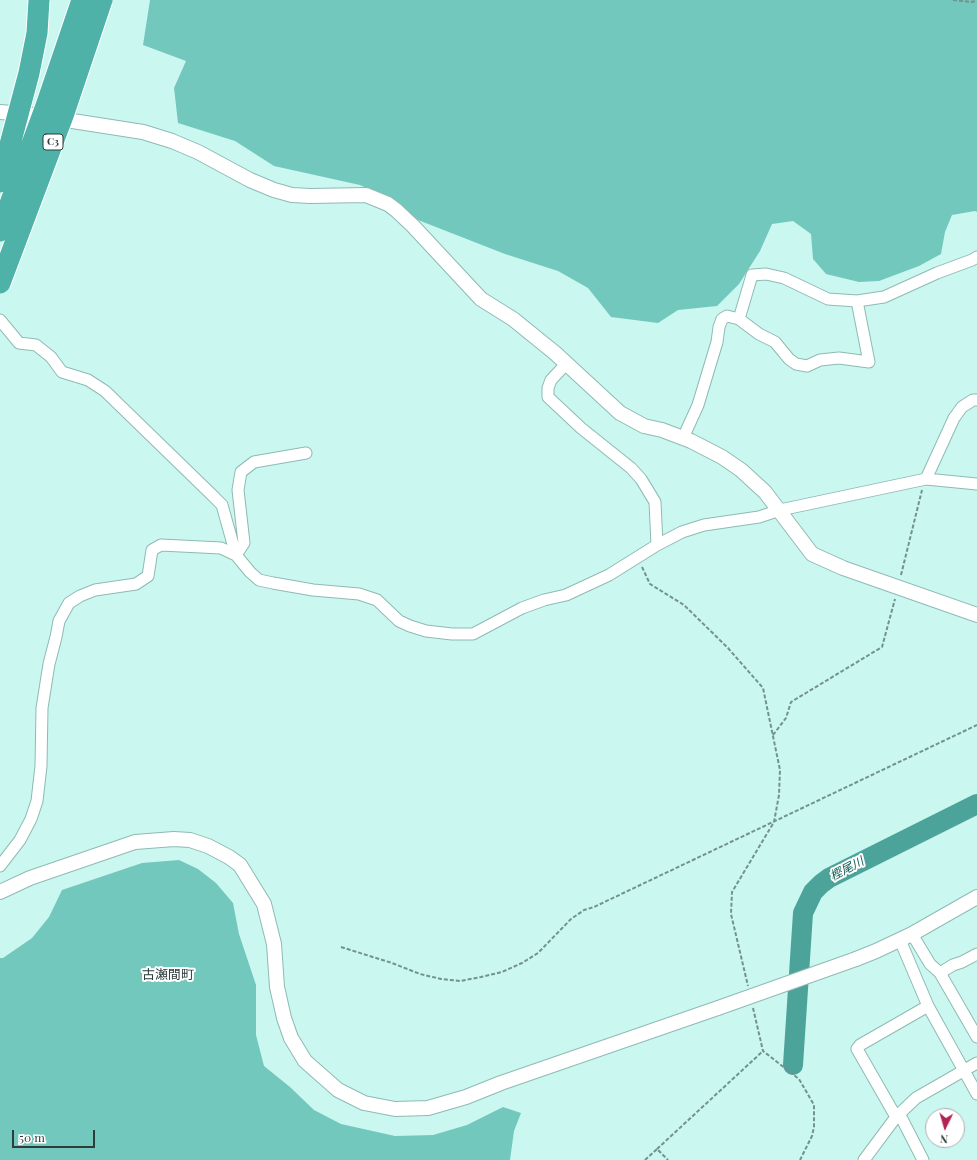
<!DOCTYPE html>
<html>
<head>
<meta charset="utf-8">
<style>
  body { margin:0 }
  #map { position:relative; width:977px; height:1160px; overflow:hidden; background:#caf7f0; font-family:"Playfair Display",serif }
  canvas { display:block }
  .north { position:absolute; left:925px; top:1108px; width:40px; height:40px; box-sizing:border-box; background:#fff; border:1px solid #abb1b1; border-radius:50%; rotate:185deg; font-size:11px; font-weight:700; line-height:16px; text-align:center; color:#2c3d3b }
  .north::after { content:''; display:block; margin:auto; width:14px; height:18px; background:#b22356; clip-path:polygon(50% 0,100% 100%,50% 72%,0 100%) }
  .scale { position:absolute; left:12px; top:1130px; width:83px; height:18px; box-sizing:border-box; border:2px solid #2c3d3b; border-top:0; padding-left:5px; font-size:12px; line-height:14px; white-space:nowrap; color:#2c3d3b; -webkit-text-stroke:3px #fff; paint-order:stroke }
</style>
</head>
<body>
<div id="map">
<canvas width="977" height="1160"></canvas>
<div class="north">N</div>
<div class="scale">50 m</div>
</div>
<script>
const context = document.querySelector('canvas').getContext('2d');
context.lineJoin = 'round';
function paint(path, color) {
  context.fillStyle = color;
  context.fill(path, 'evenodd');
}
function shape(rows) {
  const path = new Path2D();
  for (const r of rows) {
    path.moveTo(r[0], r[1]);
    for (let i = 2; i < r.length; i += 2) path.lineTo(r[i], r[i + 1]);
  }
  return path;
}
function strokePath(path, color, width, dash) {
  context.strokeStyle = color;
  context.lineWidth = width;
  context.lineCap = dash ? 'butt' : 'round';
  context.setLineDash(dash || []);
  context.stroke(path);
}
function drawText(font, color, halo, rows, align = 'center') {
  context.font = font + ' "Playfair Display","Noto Sans JP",serif';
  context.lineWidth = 4;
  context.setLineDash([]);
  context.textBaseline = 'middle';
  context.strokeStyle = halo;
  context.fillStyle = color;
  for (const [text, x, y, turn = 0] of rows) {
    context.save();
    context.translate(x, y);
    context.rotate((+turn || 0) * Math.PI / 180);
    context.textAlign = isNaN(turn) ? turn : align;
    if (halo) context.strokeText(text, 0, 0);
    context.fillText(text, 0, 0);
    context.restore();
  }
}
const forest = shape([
  [150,0,977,0,977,212,975,211,952,215,945,232,941,254,919,266,879,281,859,282,826,274,813,259,811,234,793,221,772,224,760,251,739,284,717,306,678,310,658,323,611,317,588,288,558,271,505,254,418,220,390,199,360,185,274,166,235,141,178,123,174,88,186,61,143,45],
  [179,860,198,869,216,883,233,903,239,934,256,985,256,1035,264,1066,290,1087,314,1110,341,1124,395,1136,433,1135,467,1125,503,1107,521,1113,514,1131,510,1160,0,1160,0,958,3,958,32,938,49,917,62,890,142,863]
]);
const river = shape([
  [793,1065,803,913,813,892,821,884,829,878,977,804]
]);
const path = shape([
  [953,0,971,2,977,1],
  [642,567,650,584,684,605,728,648,763,688,780,770,779,795,774,822,732,892,731,914,748,986],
  [901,575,922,490],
  [773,735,786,718,791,702,882,647,895,599],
  [341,947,392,963,420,974,441,979,460,981,481,977,502,972,522,963,538,953,571,919,584,910,594,907,977,725],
  [753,1008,763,1051,799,1079,814,1105,814,1127,812,1136,800,1160],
  [657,1149,763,1051],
  [645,1160,657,1149,668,1160]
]);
const minor = shape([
  [739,319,752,275,766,274,784,278,828,299,857,301,884,297,937,273,972,260,977,257],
  [0,320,19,343,36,345,51,357,62,372,88,380,105,391,211,494,222,505,236,555,250,572,259,580,273,583,313,590,359,594,377,600,399,621,410,626,426,631,452,634,473,634,522,608,544,600,566,595,609,575,657,545,682,532,704,525,759,517,780,510,926,479,977,484],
  [567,363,551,380,548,388,548,397,581,428,631,468,641,479,655,502,657,545],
  [683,438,698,405,717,342,719,327,722,319,727,316,739,319,759,334,775,342,789,359,796,364,807,366,820,360,839,358,869,362,857,301],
  [926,479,954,418,962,407,973,400,977,400],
  [236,555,244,543,238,490,241,472,254,462,306,453],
  [0,866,20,840,31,819,37,801,41,766,42,708,49,664,56,637,59,621,69,603,80,596,95,590,136,584,148,576,152,550,161,545,221,548,236,555],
  [912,934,930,964,940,973,977,1037],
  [900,940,928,1006,977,1094],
  [940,973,953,965,962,962,977,954],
  [864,1160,896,1117,916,1098,977,1063],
  [923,1160,902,1119,896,1117,857,1049,860,1045,928,1006]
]);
const tertiary = shape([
  [0,112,34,115,143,132,172,141,198,152,250,180,274,190,292,195,310,196,366,195,388,204,396,210,413,226,481,299,513,319,555,353,620,413,644,426,662,430,691,441,722,457,741,470,765,492,812,554,843,568,977,615],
  [0,892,30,878,135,842,174,839,190,840,208,846,229,857,240,865,264,904,274,944,277,987,284,1018,291,1038,305,1061,338,1090,364,1103,395,1109,428,1108,466,1097,501,1083,718,1008],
  [856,959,876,951,912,934,977,897]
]);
const tertiaryBridge = shape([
  [718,1008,856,959]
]);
const motorwayBridge = shape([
  [0,182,29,73,37,33,39,0],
  [0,231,46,106,82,0],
  [0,283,64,113,102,0]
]);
const shields = [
  [53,142,20]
];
const shieldNames = [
  ["C3",53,142]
];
const waterNames = [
  ["樫尾川",847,869,-28]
];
const quarterNames = [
  ["古瀬間町",168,975]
];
paint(forest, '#73c8be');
strokePath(river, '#4ca39a', 20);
strokePath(minor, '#8fbab4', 13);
strokePath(tertiary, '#8fbab4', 16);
strokePath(path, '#74928d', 2, [4, 2]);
strokePath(minor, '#fff', 11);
strokePath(tertiary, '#fff', 14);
strokePath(tertiaryBridge, '#8fbab4', 16, []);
strokePath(motorwayBridge, '#fff', 23, []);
strokePath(tertiaryBridge, '#fff', 14);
strokePath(motorwayBridge, '#4eb2a8', 21);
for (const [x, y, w] of shields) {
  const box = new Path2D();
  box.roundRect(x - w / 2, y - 8, w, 16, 3);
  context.fillStyle = '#fff';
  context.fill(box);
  strokePath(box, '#2c3d3b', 1);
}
drawText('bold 10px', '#2c3d3b', null, shieldNames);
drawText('italic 12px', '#105a54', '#fff', waterNames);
drawText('13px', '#2c3d3b', '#fff', quarterNames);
</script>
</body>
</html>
